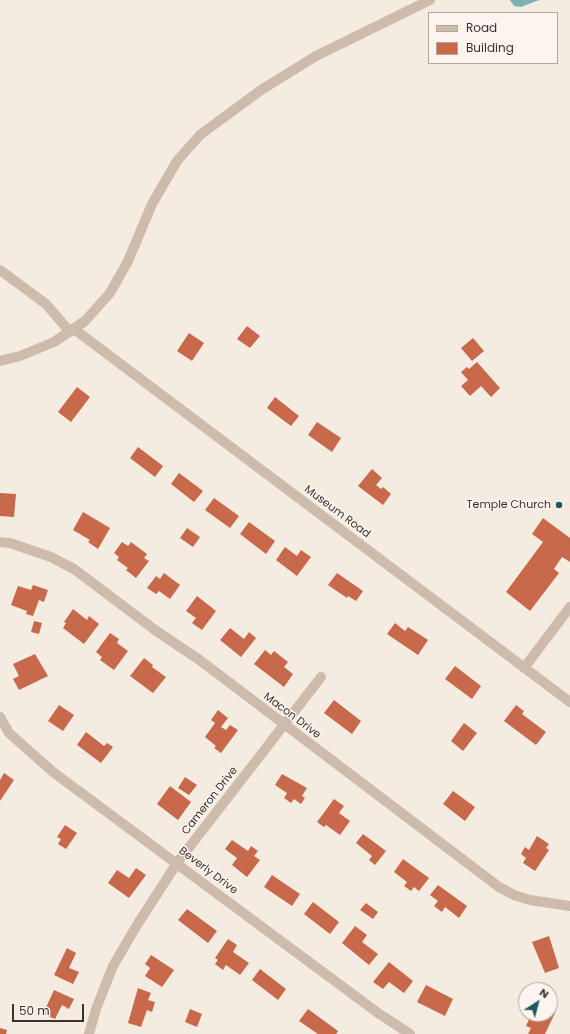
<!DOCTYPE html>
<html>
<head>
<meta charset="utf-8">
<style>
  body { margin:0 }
  #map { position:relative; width:570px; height:1034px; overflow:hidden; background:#f4ebe1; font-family:Poppins,sans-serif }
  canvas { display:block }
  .legend { position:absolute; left:428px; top:12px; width:130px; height:52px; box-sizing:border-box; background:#fbf5ee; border:1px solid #aea6a0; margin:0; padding:5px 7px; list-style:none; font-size:12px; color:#3b302b }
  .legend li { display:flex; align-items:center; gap:8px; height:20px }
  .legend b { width:20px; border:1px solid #aea6a0 }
  .north { position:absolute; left:518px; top:982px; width:40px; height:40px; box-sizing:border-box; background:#fbf5ee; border:1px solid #aea6a0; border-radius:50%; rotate:36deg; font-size:11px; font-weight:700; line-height:16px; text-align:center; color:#3b302b }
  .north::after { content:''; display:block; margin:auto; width:14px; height:18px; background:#1f5a5e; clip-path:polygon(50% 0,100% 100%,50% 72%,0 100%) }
  .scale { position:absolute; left:12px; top:1004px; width:72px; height:18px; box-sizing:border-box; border:2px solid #3b302b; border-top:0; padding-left:5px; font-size:12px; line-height:14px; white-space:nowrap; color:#3b302b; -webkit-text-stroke:3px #fbf5ee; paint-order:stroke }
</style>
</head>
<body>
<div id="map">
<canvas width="570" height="1034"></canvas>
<ul class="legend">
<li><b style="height:5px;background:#cdbbac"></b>Road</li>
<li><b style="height:11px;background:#c8694b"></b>Building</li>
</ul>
<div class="north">N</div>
<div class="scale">50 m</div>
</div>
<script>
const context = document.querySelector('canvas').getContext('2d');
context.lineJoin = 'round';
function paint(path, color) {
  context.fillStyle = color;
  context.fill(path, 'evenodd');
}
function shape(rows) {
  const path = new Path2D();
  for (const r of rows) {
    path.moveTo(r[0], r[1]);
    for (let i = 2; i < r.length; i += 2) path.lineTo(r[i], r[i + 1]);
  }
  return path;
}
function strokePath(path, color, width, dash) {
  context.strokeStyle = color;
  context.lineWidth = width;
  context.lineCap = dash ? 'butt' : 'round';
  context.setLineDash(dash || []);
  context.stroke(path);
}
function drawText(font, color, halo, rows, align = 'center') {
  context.font = font + ' Poppins,sans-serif';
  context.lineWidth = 3;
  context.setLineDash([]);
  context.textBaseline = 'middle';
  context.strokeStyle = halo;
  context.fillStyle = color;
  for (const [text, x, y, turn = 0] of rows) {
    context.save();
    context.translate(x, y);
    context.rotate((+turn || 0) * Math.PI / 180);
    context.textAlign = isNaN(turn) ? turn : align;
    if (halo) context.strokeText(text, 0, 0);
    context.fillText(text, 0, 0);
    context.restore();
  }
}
const water = shape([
  [510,0,539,0,521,7,514,6]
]);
const building = shape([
  [247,326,260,336,250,348,237,339],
  [189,333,204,343,192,361,177,351],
  [473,338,484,351,472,361,461,348],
  [477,362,500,388,491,397,481,386,470,396,461,386,468,380,461,372,467,367,469,369],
  [77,387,90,397,71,422,58,412],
  [275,397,299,416,291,426,267,408],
  [317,422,341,438,332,452,308,435],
  [138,447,163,466,155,477,130,458],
  [372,469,382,478,376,485,381,489,383,487,391,494,383,505,358,486],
  [179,473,203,491,194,502,171,484],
  [0,493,16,494,14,517,0,516],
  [214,498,239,516,230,528,205,510],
  [83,512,110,528,98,549,88,542,90,540,73,530],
  [543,518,570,538,570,562,562,557,554,569,559,573,530,611,506,592,543,542,532,534],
  [249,522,275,541,266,554,240,534],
  [187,528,200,537,193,547,180,538],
  [122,542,128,546,131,542,147,554,144,558,149,561,136,578,126,570,128,568,117,560,119,557,114,553],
  [285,547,297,556,301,550,311,557,297,576,276,560],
  [164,573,180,585,170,599,159,591,156,594,147,588,156,576,160,579],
  [337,573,363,591,356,601,348,596,347,598,328,585],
  [33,585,48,590,44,602,39,600,33,616,26,614,27,611,11,605,18,586,31,590],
  [197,596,216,611,202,630,192,623,196,618,186,611],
  [73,609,87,620,89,616,99,624,84,644,63,628,66,623,64,622],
  [34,621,42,623,39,634,31,632],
  [395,623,405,631,408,627,428,640,418,655,387,634],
  [230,628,244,639,249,632,256,638,241,657,220,640],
  [110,633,119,639,117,643,128,651,114,670,100,660,102,657,96,652],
  [265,650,271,655,274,651,288,662,284,667,293,674,284,687,254,664],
  [35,654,48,676,19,690,13,679,19,676,13,664],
  [144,658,153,665,152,667,166,677,153,693,130,676],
  [455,666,481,686,472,699,445,679],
  [334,700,361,721,352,734,324,713],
  [59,705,74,715,63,731,48,721],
  [516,705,524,711,522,714,546,732,536,745,504,721],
  [218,710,228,718,221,727,226,730,230,725,238,730,221,753,214,748,216,746,205,737,215,723,211,720],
  [464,723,477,733,463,751,451,741],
  [86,732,104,746,107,743,113,747,101,763,77,745],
  [4,773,14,780,0,801,0,780],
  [282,774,307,788,302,796,305,798,301,804,294,799,291,803,284,798,287,793,275,785],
  [185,777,197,785,189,795,178,788],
  [170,786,191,802,178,820,157,804],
  [453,791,475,807,465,821,443,804],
  [334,799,344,806,339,813,350,821,340,835,326,825,324,827,317,822],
  [65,825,77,833,66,849,58,844,61,839,57,837],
  [363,834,386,851,375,865,369,860,372,856,356,843],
  [537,836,549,844,546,848,549,850,535,871,523,863,526,858,521,854,525,847,529,850],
  [232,840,248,851,251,846,258,851,254,856,260,860,247,877,232,865,237,858,225,849],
  [403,859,429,878,419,891,414,887,411,891,404,886,407,882,394,872],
  [136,868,146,875,129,898,108,883,117,870,129,878],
  [272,875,300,894,292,906,264,887],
  [438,885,467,906,459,918,445,907,442,912,434,906,438,901,430,895],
  [313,902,339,922,330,934,304,914],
  [366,903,378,912,373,919,360,910],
  [187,909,217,931,208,943,178,920],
  [355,926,367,935,362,942,378,954,369,965,342,943],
  [549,936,559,968,545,973,532,942],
  [228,939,237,945,233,952,249,963,240,975,226,965,223,970,215,964,218,960,215,958],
  [67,948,76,953,69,968,79,972,73,984,54,975],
  [151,955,174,970,162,987,145,976,150,968,145,964],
  [389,962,413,981,404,993,389,982,383,989,373,982],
  [260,969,286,989,278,1000,252,980],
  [426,985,453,999,445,1016,417,1002],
  [138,988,151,993,148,1000,155,1002,152,1012,147,1010,141,1027,128,1023],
  [54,990,74,999,69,1009,62,1005,55,1019,43,1014],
  [190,1009,202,1014,197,1027,185,1022],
  [308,1009,338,1031,336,1034,318,1034,299,1021],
  [550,1010,555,1013,545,1034,528,1034,531,1028,526,1026,530,1017,534,1019,536,1014,550,1014],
  [0,1028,7,1030,6,1034,0,1034]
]);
const minor = shape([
  [0,270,46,304,70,332],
  [74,329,570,702],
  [0,361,20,356,54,342,85,321,110,293,128,261,152,204,177,161,200,135,261,90,316,56,430,0],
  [0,542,10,543,51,557,74,569,155,630,201,661,499,887,514,895,530,900,570,906],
  [524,668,570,607],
  [0,717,9,733,53,772,378,1013,410,1034],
  [89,1034,96,1009,113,966,137,925,177,863,321,677]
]);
const markers = [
  [559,505,4,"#1f5a5e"]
];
const poiNames = [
  ["Temple Church",551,505]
];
const streetNames = [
  ["Museum Road",337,512,37],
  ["Macon Drive",292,716,37],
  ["Cameron Drive",210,801,-52],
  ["Beverly Drive",208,871,37]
];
paint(water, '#7fb0b2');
paint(building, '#c8694b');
strokePath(minor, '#cdbbac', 10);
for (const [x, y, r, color] of markers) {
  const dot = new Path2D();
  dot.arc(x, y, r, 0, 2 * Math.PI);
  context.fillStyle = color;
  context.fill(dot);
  strokePath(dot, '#fbf5ee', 1.5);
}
drawText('11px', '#3b302b', '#fbf5ee', poiNames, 'right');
drawText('11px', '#3b302b', '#fbf5ee', streetNames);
</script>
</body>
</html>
